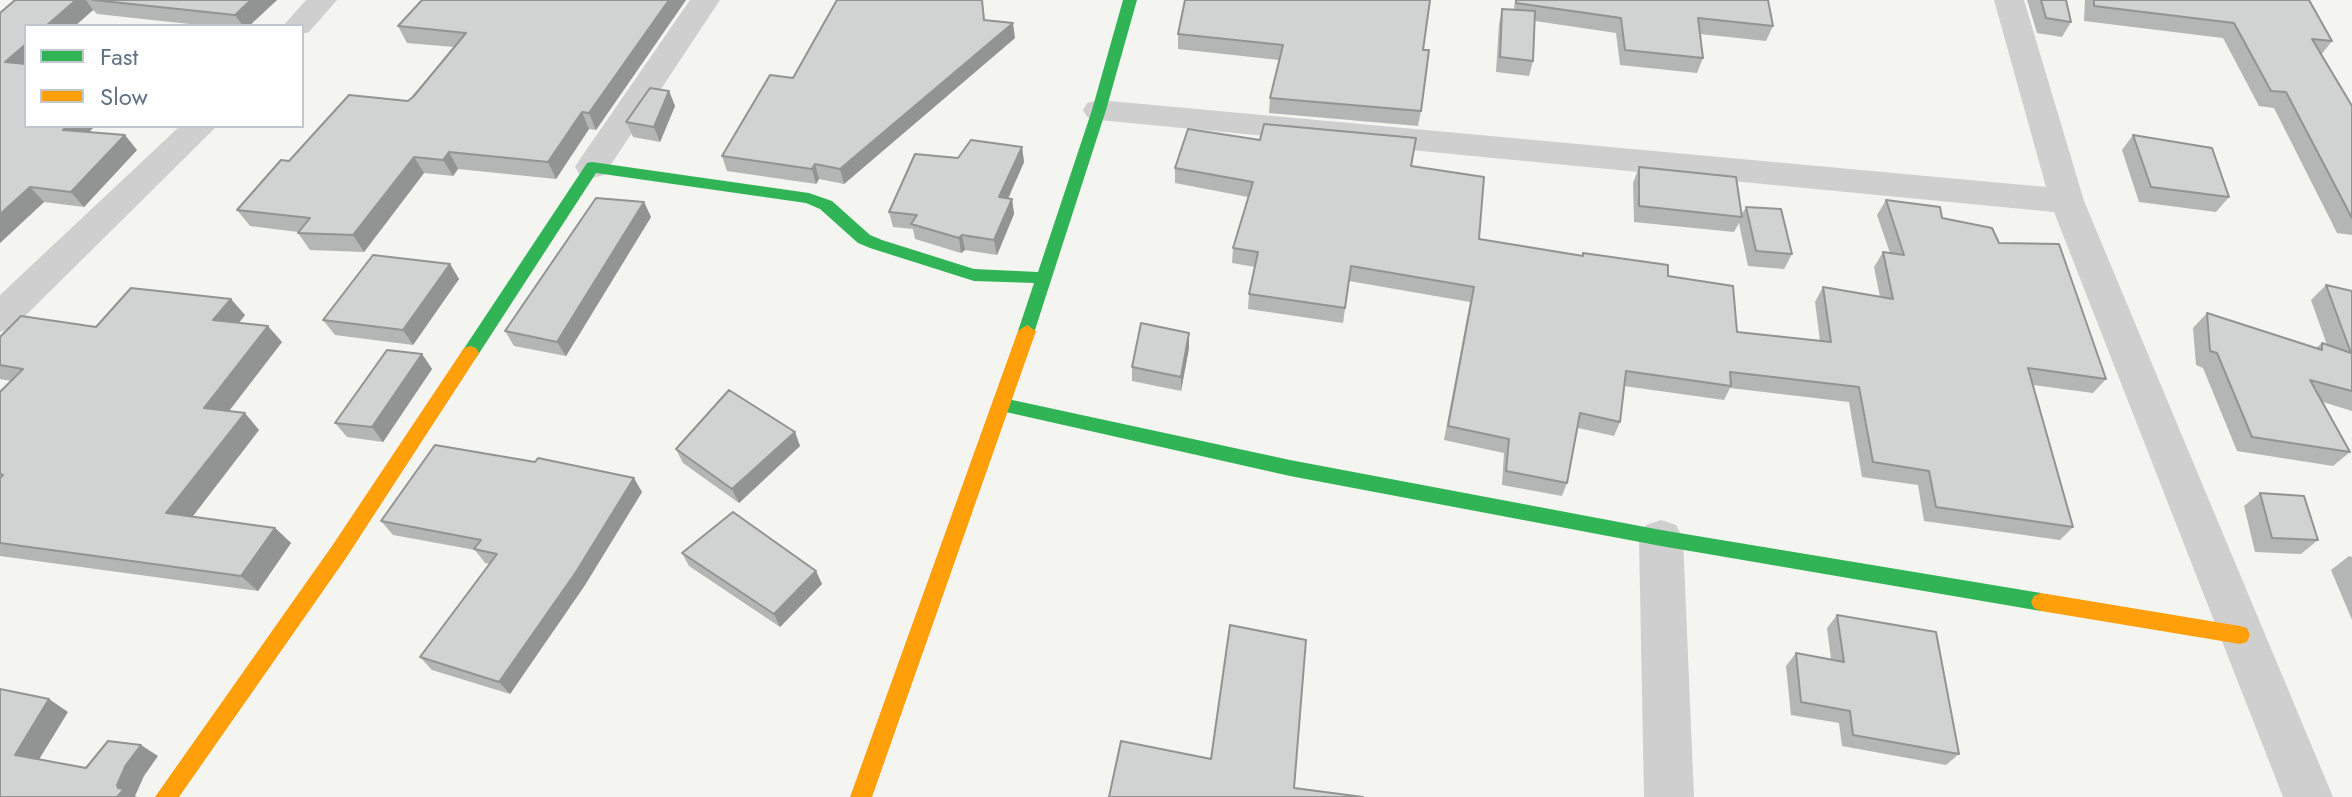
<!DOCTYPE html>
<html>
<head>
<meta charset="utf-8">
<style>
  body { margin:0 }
  #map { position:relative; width:2352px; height:797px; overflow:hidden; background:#f4f4f1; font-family:Jost,sans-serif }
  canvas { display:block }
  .legend { position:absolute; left:24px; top:24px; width:280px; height:104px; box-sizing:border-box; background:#fff; border:2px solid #c0c7ce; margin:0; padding:10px 14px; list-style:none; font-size:24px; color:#617284 }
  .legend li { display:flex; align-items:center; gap:16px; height:40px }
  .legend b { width:40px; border:2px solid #c0c7ce }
</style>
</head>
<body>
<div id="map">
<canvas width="2352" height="797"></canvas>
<ul class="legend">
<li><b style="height:10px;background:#30b455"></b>Fast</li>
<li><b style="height:10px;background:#ff9f0a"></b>Slow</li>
</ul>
</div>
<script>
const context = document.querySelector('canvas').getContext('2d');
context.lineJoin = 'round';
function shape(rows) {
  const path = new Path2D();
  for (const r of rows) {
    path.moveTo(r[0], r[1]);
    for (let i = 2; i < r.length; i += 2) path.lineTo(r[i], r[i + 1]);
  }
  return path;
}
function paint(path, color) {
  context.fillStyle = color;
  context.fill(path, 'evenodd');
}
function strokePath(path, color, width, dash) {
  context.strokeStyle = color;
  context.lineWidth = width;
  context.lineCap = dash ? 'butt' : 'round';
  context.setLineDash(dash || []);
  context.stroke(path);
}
const street = shape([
  [306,0,337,0,309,32,302,34,302,26,283,26,306,0],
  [690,0,720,0,604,175,592,178,580,175,575,167,580,159,690,0],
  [1994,0,2024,0,2084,201,2333,797,2283,797,2054,212,1099,120,1087,117,1083,110,1087,103,1099,100,2046,187,1994,0],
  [180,126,217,126,13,328,0,332,0,295,180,126],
  [1661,520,1676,525,1683,538,1694,797,1644,797,1639,538,1646,525,1661,520]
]);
const fast = shape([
  [1123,0,1137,0,1106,110,1033,336,1021,336,1018,331,1034,283,974,281,870,248,858,243,820,209,806,203,596,173,476,358,464,358,461,353,587,163,592,162,809,193,832,201,870,235,882,240,974,269,1038,272,1092,110,1123,0],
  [1003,398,1290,460,1661,530,2041,593,2048,596,2051,602,2048,608,2041,611,1661,546,1290,476,997,410,994,405,997,400,1003,398]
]);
const slow = shape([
  [1027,325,1036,331,872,797,850,797,1018,331,1027,325],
  [470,346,476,348,479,353,476,358,346,558,179,797,155,797,332,546,464,348,470,346],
  [2041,593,2240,626,2247,628,2250,635,2247,642,2240,644,2041,611,2034,608,2031,602,2034,596,2041,593]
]);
const wall = shape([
  [15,0,277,0,249,26,208,26,97,14,93,10,75,26,26,26,26,126,95,126,89,132,137,150,84,207,44,202,0,243,0,13],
  [686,0,596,130,589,129,556,179,458,169,453,176,424,173,364,252,310,250,298,233,298,232,250,226,237,210,289,161,408,101,454,47,407,43,398,26],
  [1515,0,1768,0,1773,26,1766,41,1700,34,1703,58,1697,73,1620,65,1616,33,1535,21,1533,61,1529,76,1496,72,1499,24,1502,9,1514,9],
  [2027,0,2066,0,2071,22,2062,37,2037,33],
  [2085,0,2309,0,2332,41,2321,55,2352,106,2352,235,2337,233,2274,108,2259,106,2223,38,2084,21],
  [984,20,1015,38,844,184,819,179,816,184,727,171,722,156,793,78],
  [1178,34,1423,50,1421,111,1418,126,1269,113,1270,98,1279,60,1178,49],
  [669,91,675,106,660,142,633,137,626,122],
  [2133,135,2229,197,2216,212,2139,202,2122,150],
  [1022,147,1024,162,1008,199,1012,199,1014,214,997,255,965,250,961,253,915,239,913,229,893,227,889,212,958,158],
  [1411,166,1479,239,1582,256,1583,253,1668,276,1737,332,1820,341,1815,302,1823,287,1880,297,1874,267,1883,252,1890,253,1877,215,1886,200,1942,218,1999,243,2106,379,2093,393,2033,385,2073,527,2060,540,1924,521,1918,485,1862,477,1849,402,1730,388,1724,400,1624,386,1620,422,1614,436,1578,428,1567,483,1562,496,1502,485,1504,453,1444,440,1470,302,1349,281,1343,323,1248,309,1249,294,1255,267,1232,263,1233,248,1248,197,1175,183,1175,168],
  [1639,167,1741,216,1746,207,1792,254,1784,269,1748,266,1739,223,1734,232,1634,222,1633,183],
  [644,202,651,217,566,356,514,346,505,331],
  [450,264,459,279,413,345,335,335,323,320],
  [2326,285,2352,291,2352,411,2323,402,2350,452,2333,466,2237,451,2203,368,2196,365,2193,328,2207,313,2316,348,2322,343,2327,345,2311,300],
  [245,315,239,323,282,342,229,411,259,430,192,517,275,528,291,543,258,591,0,556,0,392,11,381,0,379,0,337,96,327],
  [1189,348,1181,391,1132,381,1132,367],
  [422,354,432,369,383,442,347,437,335,423],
  [795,432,800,446,739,503,683,463,676,449],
  [535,462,642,492,585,585,510,694,432,670,420,657,490,564,485,563,475,550,393,535,381,521],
  [2260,493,2318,540,2301,554,2255,552,2244,506],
  [682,553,816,571,822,584,780,627,689,566],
  [2349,556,2352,557,2352,620,2331,570],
  [1837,615,1959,754,1946,765,1842,746,1839,723,1791,715,1786,666,1796,653,1831,659,1827,628]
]);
const shadedWall = shape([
  [76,0,86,0,93,10,75,26,46,26],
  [251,0,277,0,249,26,243,26,235,15],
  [669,0,686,0,596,130,589,113],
  [1013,23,1015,38,844,184,840,169],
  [26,44,26,70,5,62],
  [669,91,675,106,660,142,654,127],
  [582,112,589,129,556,179,548,162],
  [67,126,95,126,76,145,63,130],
  [125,135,137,150,84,207,71,192],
  [1022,147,1024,162,1002,212,999,197],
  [449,152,458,169,453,176,443,160],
  [414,157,424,173,364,252,353,235],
  [815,164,819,179,816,184,812,169],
  [30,187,44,202,0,243,0,214],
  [1012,199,1014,214,997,255,994,240],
  [644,202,651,217,566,356,557,342],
  [962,235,965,250,961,253,959,238],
  [450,264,459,279,413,345,403,330],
  [231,299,245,315,227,337,213,320],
  [268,326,282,342,219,424,204,408],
  [1189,333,1189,348,1181,391,1181,377],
  [422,354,432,369,383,442,372,427],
  [245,413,259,430,183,529,166,513],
  [795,432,800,446,739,503,732,489],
  [634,478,642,492,585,585,510,694,499,682],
  [275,528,291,543,258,591,241,576],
  [816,571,822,584,780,627,774,614],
  [49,699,68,712,35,766,15,755],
  [141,745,158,756,144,776,135,796,137,797,117,797,117,785,126,765]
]);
const building = shape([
  [15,0,76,0,46,26,26,26,26,44,5,62,26,64,26,126,67,126,63,130,125,135,71,192,30,187,0,214,0,13,15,0],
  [93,0,251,0,235,15,93,0],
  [422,0,669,0,589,113,582,112,548,162,449,152,443,160,414,157,353,235,298,233,310,218,237,210,281,160,289,161,349,95,408,101,413,97,466,33,398,26,422,0],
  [837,0,982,0,984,20,1013,23,840,169,815,164,812,169,722,156,770,75,793,78,837,0],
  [1185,0,1430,0,1423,50,1429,50,1421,111,1270,98,1283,45,1178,34,1185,0],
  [1516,0,1768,0,1773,26,1698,18,1703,58,1625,50,1621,18,1516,3,1516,0],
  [2041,0,2066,0,2071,22,2046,18,2041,0],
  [2094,0,2309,0,2332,41,2312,39,2352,106,2352,218,2286,92,2271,91,2234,23,2094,6,2094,0],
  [1502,9,1535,11,1533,61,1500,57,1502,9],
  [650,88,669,91,654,127,626,122,650,88],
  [1264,124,1416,138,1411,166,1484,177,1479,239,1583,256,1583,253,1668,265,1668,276,1733,286,1737,332,1831,342,1823,287,1893,299,1883,252,1904,255,1886,200,1940,207,1942,218,1992,228,1999,243,2059,244,2106,379,2028,368,2073,527,1936,507,1929,471,1873,462,1859,387,1730,372,1731,386,1626,371,1620,422,1580,413,1567,483,1506,471,1509,439,1448,426,1474,287,1351,266,1345,308,1249,294,1258,252,1233,248,1253,182,1175,168,1188,129,1260,140,1264,124],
  [2133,135,2212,148,2229,197,2151,187,2133,135],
  [971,140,1022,147,999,197,1012,199,994,240,962,235,959,238,911,224,917,215,889,212,915,154,958,158,971,140],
  [1639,167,1736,177,1742,217,1639,206,1639,167],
  [596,198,644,202,557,342,505,331,596,198],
  [1746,207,1781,209,1792,254,1756,251,1746,207],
  [373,255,450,264,403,330,323,320,373,255],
  [2326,285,2352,291,2352,391,2310,380,2350,452,2252,437,2217,353,2210,351,2207,313,2322,350,2322,343,2351,353,2326,285],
  [131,288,231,299,213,320,268,326,204,408,245,413,166,513,275,528,241,576,0,543,0,478,3,475,0,474,0,392,23,369,0,365,0,337,21,316,96,327,131,288],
  [1141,323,1189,333,1181,377,1132,367,1141,323],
  [387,350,422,354,372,427,335,423,387,350],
  [729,390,795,432,732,489,676,449,729,390],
  [435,445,535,462,538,458,634,478,576,572,499,682,420,657,497,554,474,549,481,540,381,521,435,445],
  [2260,493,2304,496,2318,540,2272,538,2260,493],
  [733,512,816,571,774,614,682,553,733,512],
  [1837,615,1936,632,1959,754,1853,735,1850,711,1801,702,1796,653,1844,662,1837,615],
  [1230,625,1306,640,1294,788,1363,797,1109,797,1121,741,1211,759,1230,625],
  [0,689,49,699,15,755,86,768,108,741,141,745,126,765,117,785,118,788,124,789,117,797,0,797,0,689]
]);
paint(street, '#cfcfd0');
paint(fast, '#30b455');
paint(slow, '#ff9f0a');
paint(wall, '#b4b5b5');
paint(shadedWall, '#929393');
paint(building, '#d1d2d2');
strokePath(building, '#929393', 2);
</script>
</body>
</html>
